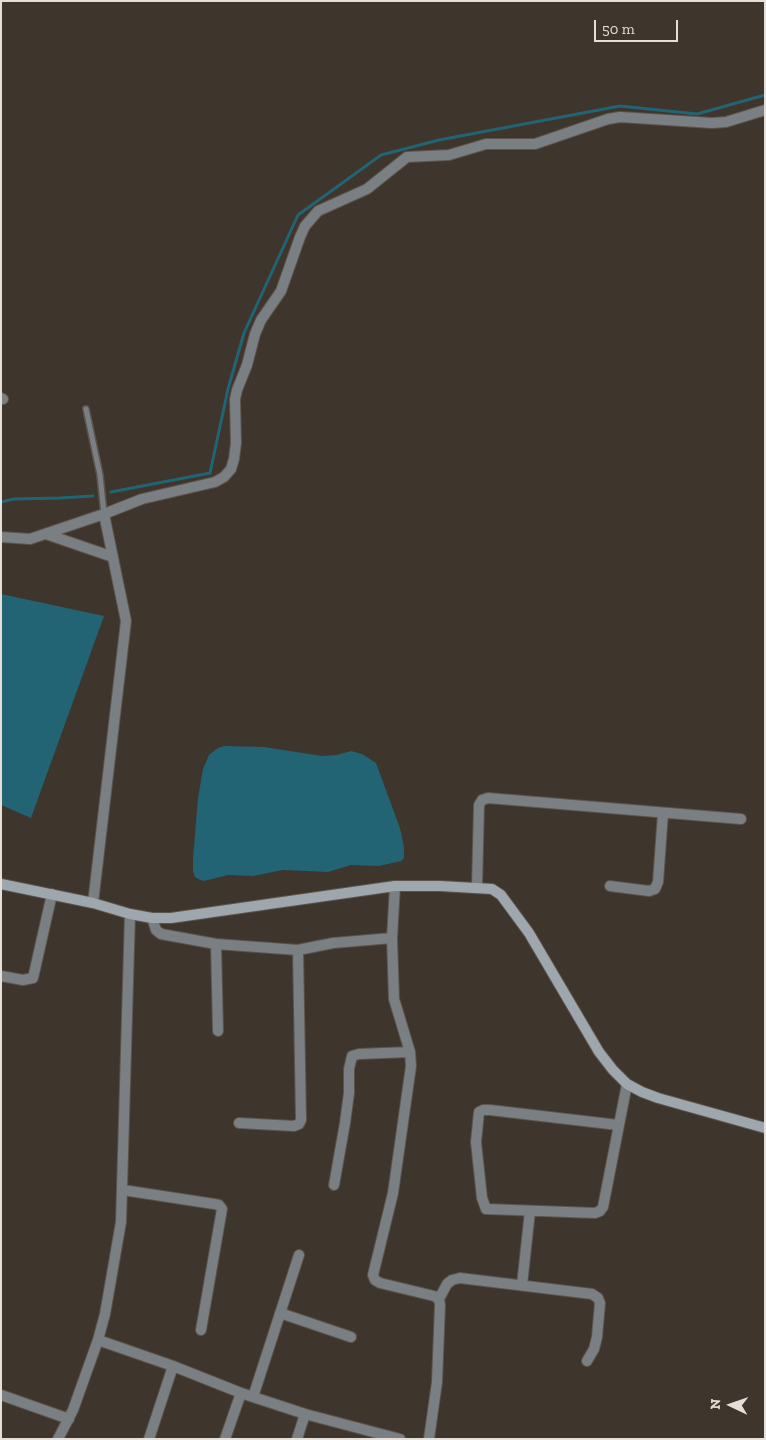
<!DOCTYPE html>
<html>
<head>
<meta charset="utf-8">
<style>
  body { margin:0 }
  #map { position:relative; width:766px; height:1440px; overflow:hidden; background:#3e352d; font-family:"Zilla Slab",serif }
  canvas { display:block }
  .frame { position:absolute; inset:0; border:2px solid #e4dfd9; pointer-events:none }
  .north { position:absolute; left:706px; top:1380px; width:50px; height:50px; -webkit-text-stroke:4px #3e352d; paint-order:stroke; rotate:273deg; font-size:14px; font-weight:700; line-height:20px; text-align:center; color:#e4dfd9 }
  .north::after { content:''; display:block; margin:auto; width:18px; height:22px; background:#e4dfd9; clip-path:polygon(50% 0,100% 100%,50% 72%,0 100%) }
  .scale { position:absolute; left:594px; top:20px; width:84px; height:22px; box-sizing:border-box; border:2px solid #e4dfd9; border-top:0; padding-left:6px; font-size:15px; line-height:18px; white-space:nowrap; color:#e4dfd9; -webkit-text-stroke:4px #3e352d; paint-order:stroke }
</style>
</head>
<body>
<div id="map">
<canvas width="766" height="1440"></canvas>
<div class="frame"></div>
<div class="north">N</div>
<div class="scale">50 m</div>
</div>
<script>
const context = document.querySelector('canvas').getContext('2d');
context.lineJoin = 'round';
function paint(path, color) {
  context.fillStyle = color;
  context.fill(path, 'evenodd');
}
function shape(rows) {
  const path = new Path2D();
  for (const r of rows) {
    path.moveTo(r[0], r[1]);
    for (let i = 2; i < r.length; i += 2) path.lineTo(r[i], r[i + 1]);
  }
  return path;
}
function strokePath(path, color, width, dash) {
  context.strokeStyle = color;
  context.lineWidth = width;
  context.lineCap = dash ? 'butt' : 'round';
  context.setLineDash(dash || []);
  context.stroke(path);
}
const water = shape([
  [1,594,104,616,31,818,1,805],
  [224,746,264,747,322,756,337,755,351,751,362,754,376,763,400,828,404,847,404,858,401,861,379,866,351,865,328,872,283,870,253,876,228,875,204,881,198,879,195,877,193,871,193,859,198,798,203,769,209,755,218,748]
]);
const stream = shape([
  [111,492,210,473,228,389,244,333,298,215,381,155,439,140,620,106,697,114,765,95],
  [1,502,14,499,60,498,93,496]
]);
const lane = shape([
  [86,409,100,475,104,514]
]);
const street = shape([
  [1,398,3,399],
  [104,514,142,499,215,482,224,477,231,469,234,459,236,443,235,399,237,390,247,365,255,334,261,320,281,291,300,237,305,226,318,211,367,189,407,157,449,155,486,144,535,144,608,119,620,117,712,123,726,122,765,110],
  [46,534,113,557],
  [1,537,30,539,104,514,126,621,93,903],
  [395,886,392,938,394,999,410,1052,411,1066,393,1193,373,1275,375,1280,380,1283,434,1296,439,1299,440,1305,437,1382,429,1439],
  [610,886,649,891,655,889,658,882,663,813],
  [477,887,479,805,482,800,488,798,741,819],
  [152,918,156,930,161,934,216,944,218,1031],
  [216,944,298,950,333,943,392,938],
  [1,976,23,980,33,978,52,894],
  [239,1123,294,1126,299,1124,301,1120,298,950],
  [618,1125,490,1110,483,1110,479,1112,476,1142,482,1198,486,1209,595,1213,600,1211,603,1207,627,1084],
  [334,1185,345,1123,349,1093,349,1069,352,1056,359,1054,410,1052],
  [123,1190,214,1204,219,1205,222,1209,201,1330],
  [522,1285,530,1211],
  [439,1299,447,1284,452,1280,460,1278,592,1294,598,1298,600,1303,597,1337,594,1349,587,1361],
  [280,1313,351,1337],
  [98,1340,173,1366,241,1393,225,1439],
  [241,1393,305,1414,400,1439],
  [1,1395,69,1419],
  [253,1397,299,1255],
  [58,1439,73,1410,98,1340,105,1314,121,1222,130,914],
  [149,1439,173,1366],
  [297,1439,305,1414]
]);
const secondary = shape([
  [1,884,93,903,130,914,152,918,171,918,395,886,440,886,492,889,501,895,529,933,599,1052,613,1070,627,1084,642,1092,658,1098,765,1128]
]);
paint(water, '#226473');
strokePath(stream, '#226473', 3);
strokePath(lane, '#5c544c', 8);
strokePath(street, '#5c544c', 12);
strokePath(secondary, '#5c544c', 12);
strokePath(lane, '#797f82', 5);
strokePath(street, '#797f82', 10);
strokePath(secondary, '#9ea7ad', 10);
</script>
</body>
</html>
